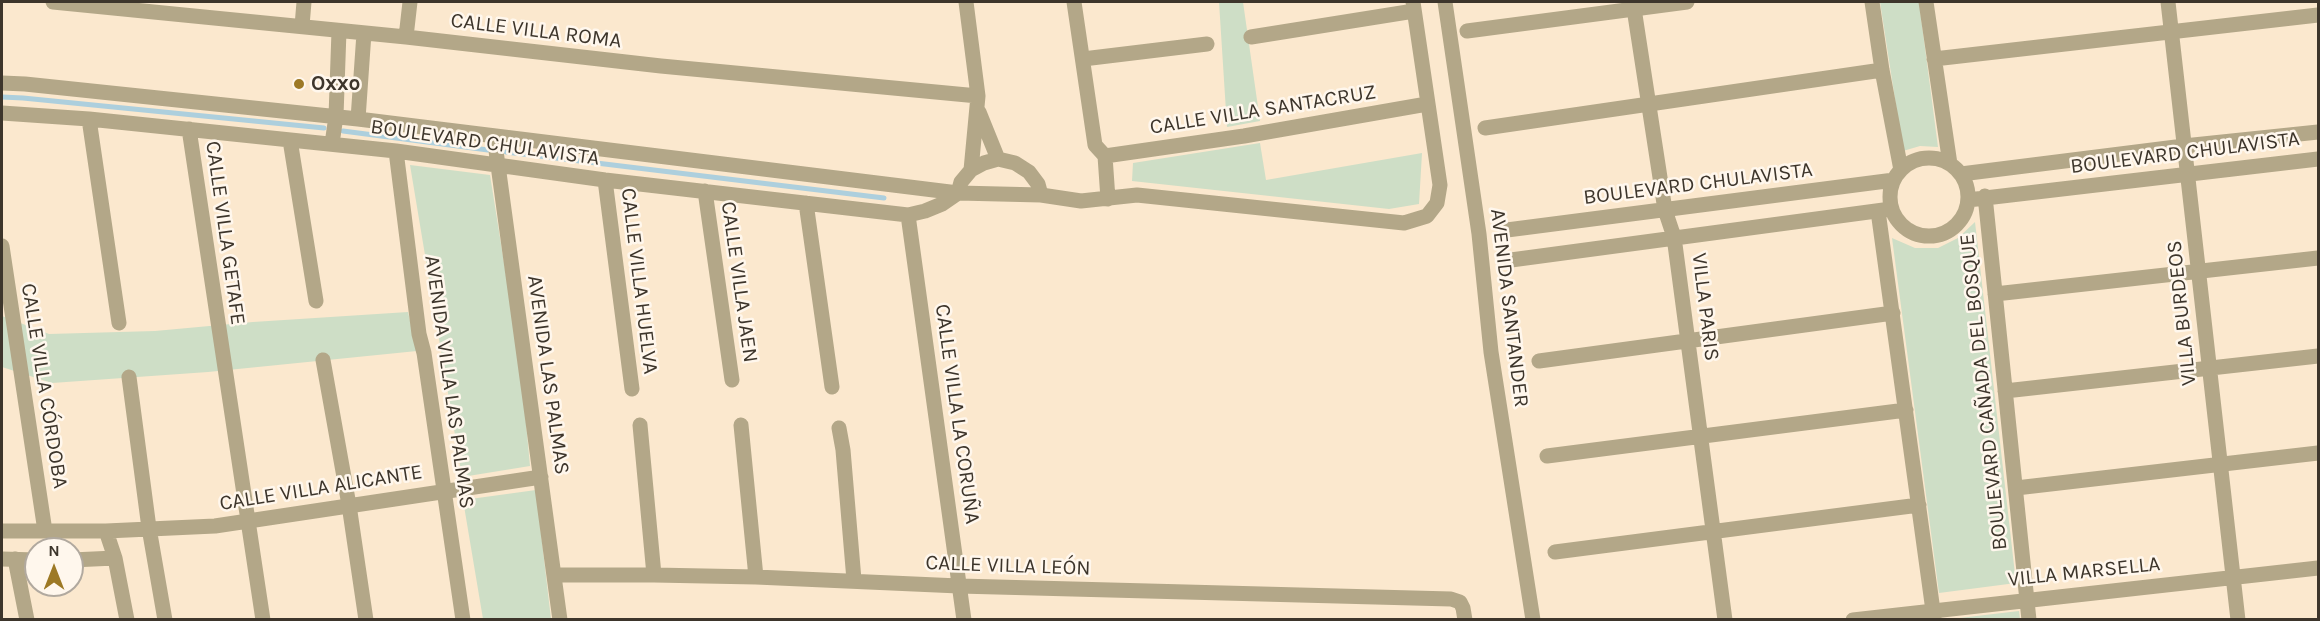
<!DOCTYPE html>
<html>
<head>
<meta charset="utf-8">
<style>
  body { margin:0 }
  #map { position:relative; width:2320px; height:621px; overflow:hidden; background:#fbe8ce; font-family:Karla,sans-serif }
  canvas { display:block }
  .frame { position:absolute; inset:0; border:3px solid #3d352b; pointer-events:none }
  .north { position:absolute; left:24px; top:537px; width:60px; height:60px; box-sizing:border-box; background:#fff7ed; border:2px solid #b1a99f; border-radius:50%; rotate:0deg; font-size:16px; font-weight:700; line-height:24px; text-align:center; color:#3d352b }
  .north::after { content:''; display:block; margin:auto; width:21px; height:27px; background:#9d7925; clip-path:polygon(50% 0,100% 100%,50% 72%,0 100%) }
</style>
</head>
<body>
<div id="map">
<canvas width="2320" height="621"></canvas>
<div class="frame"></div>
<div class="north">N</div>
</div>
<script>
const context = document.querySelector('canvas').getContext('2d');
context.lineJoin = 'round';
function paint(path, color) {
  context.fillStyle = color;
  context.fill(path, 'evenodd');
}
function shape(rows) {
  const path = new Path2D();
  for (const r of rows) {
    if (r.length === 3) {
      path.moveTo(r[0] + r[2], r[1]);
      path.arc(r[0], r[1], r[2], 0, 2 * Math.PI);
      continue;
    }
    path.moveTo(r[0], r[1]);
    for (let i = 2; i < r.length; i += 2) path.lineTo(r[i], r[i + 1]);
  }
  return path;
}
function strokePath(path, color, width, dash) {
  context.strokeStyle = color;
  context.lineWidth = width;
  context.lineCap = dash ? 'butt' : 'round';
  context.setLineDash(dash || []);
  context.stroke(path);
}
function drawText(font, color, halo, rows, align = 'center') {
  context.font = font + ' Karla,sans-serif';
  context.lineWidth = 5;
  context.setLineDash([]);
  context.textBaseline = 'middle';
  context.strokeStyle = halo;
  context.fillStyle = color;
  for (const [text, x, y, turn = 0] of rows) {
    context.save();
    context.translate(x, y);
    context.rotate((+turn || 0) * Math.PI / 180);
    context.textAlign = isNaN(turn) ? turn : align;
    if (halo) context.strokeText(text, 0, 0);
    context.fillText(text, 0, 0);
    context.restore();
  }
}
const green = shape([
  [1219,2,1243,2,1260,121,1227,127],
  [1880,2,1919,2,1938,147,1920,146,1903,151],
  [1260,143,1266,180,1422,153,1419,204,1389,209,1132,181,1133,163],
  [410,165,490,175,521,369,530,466,462,477],
  [1975,222,2016,583,1939,593,1892,238,1915,248,1938,248,1958,238],
  [408,312,417,351,208,372,52,383,2,367,2,316,49,334,155,331,253,322],
  [536,490,551,619,483,619,463,500],
  [2019,611,2020,619,1951,619]
]);
const stream = shape([
  [2,97,23,98,324,128],
  [343,131,488,150],
  [506,152,884,198]
]);
const minor = shape([
  [53,2,406,37,661,66,978,96],
  [966,2,978,96,971,170],
  [1074,2,1095,145,1105,156,1108,199],
  [1445,2,1479,234,1491,352,1533,620],
  [1633,2,1665,210,1674,237,1725,620],
  [1872,2,1882,70,1901,170],
  [1926,2,1950,164],
  [2168,2,2238,620],
  [302,26,304,2],
  [1467,31,1687,2],
  [406,37,410,2],
  [1251,37,1414,11],
  [1083,59,1207,44],
  [1934,59,2318,15],
  [2,83,25,84,358,119,958,193,1041,195,1081,201,1137,195,1404,223,1427,216,1437,203,1440,185,1413,2],
  [979,112,998,159],
  [2,113,89,119,396,151,605,180,908,215,925,211,942,204,958,193,961,182,971,170,984,163,998,159,1015,163,1029,172,1038,184,1041,195],
  [89,119,119,323],
  [358,119,364,33],
  [1485,128,1882,70],
  [189,129,263,620],
  [494,136,560,620],
  [290,140,316,301],
  [332,144,336,116,339,31],
  [396,151,419,334,424,353,463,620],
  [1105,156,1244,136,1427,104],
  [1929,197,39],
  [1961,174,2184,146,2318,132],
  [605,180,632,389],
  [705,191,732,380],
  [1985,196,2029,620],
  [1968,200,2318,159],
  [806,203,832,387],
  [1878,211,1934,618],
  [908,215,964,620],
  [1507,230,1894,180],
  [2,246,45,531],
  [1511,260,1891,209],
  [1995,294,2318,258],
  [323,360,349,505,366,620],
  [1539,361,1893,313],
  [129,377,149,528,165,620],
  [2005,391,2318,356],
  [640,425,654,575],
  [741,425,756,577],
  [839,428,843,450,854,580],
  [1547,456,1906,410],
  [2016,488,2318,453],
  [2,531,106,531,215,526,541,477],
  [106,531,115,558,127,620],
  [1555,552,1919,505],
  [2,559,36,560],
  [15,559,27,620],
  [72,560,115,558],
  [554,575,654,575,756,577,959,586,1451,599,1460,602,1463,608,1465,620],
  [1853,620,2318,568]
]);
const markers = [
  [299,84,6,"#9d7925"]
];
const streetNames = [
  ["CALLE VILLA ROMA",536,31,7],
  ["CALLE VILLA SANTACRUZ",1263,110,-9],
  ["BOULEVARD CHULAVISTA",485,143,8],
  ["BOULEVARD CHULAVISTA",2185,153,-7],
  ["BOULEVARD CHULAVISTA",1698,184,-7],
  ["CALLE VILLA GETAFE",225,233,82],
  ["CALLE VILLA HUELVA",639,281,83],
  ["CALLE VILLA JAEN",739,282,82],
  ["VILLA PARIS",1705,307,83],
  ["AVENIDA SANTANDER",1509,308,83],
  ["VILLA BURDEOS",2182,313,-96],
  ["AVENIDA LAS PALMAS",548,375,82],
  ["AVENIDA VILLA LAS PALMAS",449,382,82],
  ["CALLE VILLA CÓRDOBA",44,386,81],
  ["BOULEVARD CAÑADA DEL BOSQUE",1984,392,-96],
  ["CALLE VILLA LA CORUÑA",957,414,82],
  ["CALLE VILLA ALICANTE",321,488,-9],
  ["CALLE VILLA LEÓN",1008,566,2],
  ["VILLA MARSELLA",2084,572,-6]
];
const poiNames = [
  ["Oxxo",311,84]
];
paint(green, '#cedec6');
strokePath(stream, '#adcfdd', 5);
strokePath(minor, '#b3a788', 15);
for (const [x, y, r, color] of markers) {
  const dot = new Path2D();
  dot.arc(x, y, r, 0, 2 * Math.PI);
  context.fillStyle = color;
  context.fill(dot);
  strokePath(dot, '#fff7ed', 2);
}
drawText('21px', '#3d352b', '#fff7ed', streetNames);
drawText('bold 21px', '#3d352b', '#fff7ed', poiNames, 'left');
</script>
</body>
</html>
